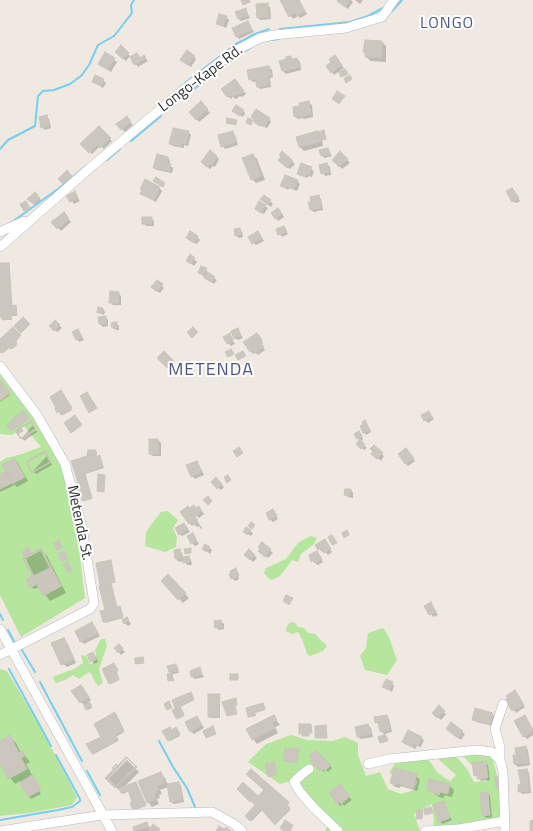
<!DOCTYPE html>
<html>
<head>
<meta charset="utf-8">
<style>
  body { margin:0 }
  canvas { display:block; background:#efe9e1 }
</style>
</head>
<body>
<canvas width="533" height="831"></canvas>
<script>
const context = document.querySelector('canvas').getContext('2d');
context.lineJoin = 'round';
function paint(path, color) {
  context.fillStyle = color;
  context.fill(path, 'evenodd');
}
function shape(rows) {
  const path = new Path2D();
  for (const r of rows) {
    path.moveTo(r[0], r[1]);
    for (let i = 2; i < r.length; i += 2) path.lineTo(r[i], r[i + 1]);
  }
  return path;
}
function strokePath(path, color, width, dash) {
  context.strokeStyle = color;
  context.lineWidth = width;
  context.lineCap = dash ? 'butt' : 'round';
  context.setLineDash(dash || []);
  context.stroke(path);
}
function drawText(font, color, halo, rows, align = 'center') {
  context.font = font + ' "Titillium Web",sans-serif';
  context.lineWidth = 4;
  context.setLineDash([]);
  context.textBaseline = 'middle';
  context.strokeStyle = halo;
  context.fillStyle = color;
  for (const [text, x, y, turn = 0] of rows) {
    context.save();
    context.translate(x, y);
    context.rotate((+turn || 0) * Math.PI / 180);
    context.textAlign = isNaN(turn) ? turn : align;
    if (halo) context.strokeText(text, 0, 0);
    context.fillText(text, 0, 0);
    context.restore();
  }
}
const green = shape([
  [0,370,24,400,60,464,70,496,80,557,85,598,21,637,0,595,0,462,6,458,22,454,41,447,24,426,12,435,0,434],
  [168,511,178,520,173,528,177,537,176,547,165,552,145,546,146,533,150,526,161,512],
  [310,536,317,538,314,544,301,554,298,562,292,560,280,576,272,580,268,578,264,573,266,568,286,559,298,543],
  [291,622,295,623,298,627,304,628,308,633,315,634,327,646,323,651,310,656,307,654,302,639,298,632,292,634,286,631,287,626],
  [383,628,389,637,397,660,387,675,365,670,360,656,366,648,368,633],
  [101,639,105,639,107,646,99,669,103,683,98,686,94,680,92,675,89,672,79,679,73,675,65,680,56,683,53,678,55,676,74,669,83,663,81,655,86,656,90,664,93,663,96,655,95,650],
  [0,669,7,671,42,730,77,797,72,805,29,813,0,816],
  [291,735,307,740,333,741,345,737,358,743,358,755,366,776,380,772,388,789,401,794,414,790,418,781,389,773,396,762,428,759,438,773,450,781,456,775,437,758,455,755,467,769,474,782,487,781,462,755,468,753,492,756,501,791,501,819,477,823,433,826,434,821,432,804,414,814,420,831,344,831,338,825,339,831,325,831,327,826,290,781,280,784,248,762,266,744]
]);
const shadow = shape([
  [281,0,298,0,307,14,300,18,298,16,293,19],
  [340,0,351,0,353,2,348,9,341,4],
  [355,0,363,0,360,4],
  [267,5,270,7,271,19,260,20,258,17],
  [245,9,250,18,241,21,239,19],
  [226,17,229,20,226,28,218,24],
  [248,22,254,32,239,39,237,36],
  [382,42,386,46,386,62,371,61,366,57],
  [121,47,132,58,137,55,140,59,144,57,148,61,138,67,130,56,126,61,117,52],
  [106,54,117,62,111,72,102,66],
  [194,57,196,59,191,67,184,62],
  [290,58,293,60,297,59,300,62,301,70,286,74,283,71,281,62],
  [337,59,344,68,334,75,332,72],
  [269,67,272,70,273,77,270,78,271,87,260,89,258,87,257,81,253,82,250,79],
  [103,80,106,83,103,88,93,82],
  [237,83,246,94,242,97,240,96,236,99,233,97,231,99,228,96],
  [201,103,210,113,199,122,190,112],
  [309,103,312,105,313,117,304,119,303,118,298,119,295,116],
  [243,111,245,113,243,117,237,113],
  [46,117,49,119,51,128,45,130,42,127],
  [126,118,133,125,125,132,118,125],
  [269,119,271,122,267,128,258,125],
  [99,128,112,141,104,149,100,146,92,154,82,144],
  [188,132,191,135,188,146,184,145,184,148,173,146,171,143],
  [232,132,235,135,238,145,225,149,223,146],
  [324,132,326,140,322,140,323,146,304,151,300,147,317,133,321,137],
  [328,149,332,156,325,158,322,156],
  [340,152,350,163,342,169,334,160],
  [282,153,295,164,290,169,280,160,283,157],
  [158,155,168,158,170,161,169,165,173,168,172,173,157,170,154,168],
  [253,155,257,159,265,180,256,183,252,179],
  [216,156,219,159,215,167,213,166,210,169,205,165],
  [327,164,330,167,331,175,325,176,323,173],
  [302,165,314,171,312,177,308,176,308,178,299,174],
  [67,172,74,179,67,186,60,179],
  [297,181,300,184,297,191,289,188,288,190,282,186],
  [159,188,162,191,156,202,145,196,144,190],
  [512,189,520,201,516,203,513,201],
  [74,193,80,201,74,204,68,196],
  [35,194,42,201,36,206,29,199],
  [264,196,273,204,271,207,264,202],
  [318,197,321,199,323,210,314,212,311,210,312,202],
  [265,206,268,208,264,214,259,211],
  [281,212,284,217,278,221,276,218],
  [64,214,71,222,61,231,53,222],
  [151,218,154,221,154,226,146,226,144,224],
  [284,227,288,234,282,237,280,234],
  [240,229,242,232,243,237,239,238,236,235],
  [260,235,264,241,256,245,253,243],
  [197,237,200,240,197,244,190,240],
  [191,256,197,262,194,266,190,263],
  [8,264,12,307,17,308,17,316,11,316,12,320,5,320,3,317,0,317,0,283],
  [206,269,208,274,217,280,214,284,199,273],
  [157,281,164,288,160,293,152,287],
  [118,293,121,296,121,305,113,305,110,302],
  [103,309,105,312,104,315,98,312],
  [105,317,108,320,108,326,103,327,100,324],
  [55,321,62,328,57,332,51,326],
  [116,323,119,326,119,330,116,330,113,328],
  [13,329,20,337,15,342,17,345,12,349,10,347,3,353,0,350,0,341],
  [237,329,243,338,238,340,235,338],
  [78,330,84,340,79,342,73,333],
  [229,335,235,344,231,346,228,343],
  [259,337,263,343,261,345,265,350,258,355,256,353,253,354,245,342],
  [164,353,175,364,170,369,159,358],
  [0,382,10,395,0,402],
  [62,393,72,410,63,415,56,409],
  [429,412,434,419,428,423,425,420],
  [365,422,371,432,366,435,364,432],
  [33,425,37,432,24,441,22,438],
  [361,435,363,439,360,441,367,448,364,450,358,444,360,441,358,438],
  [158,440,161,443,161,456,153,456,150,454],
  [374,447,384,456,381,461,373,454],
  [89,451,97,452,96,458,100,458,104,468,85,474,92,499,84,501,72,462,88,457],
  [409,452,415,461,408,466,399,455],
  [47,456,52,465,36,474,33,471],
  [14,459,18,463,28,481,17,487,15,485,0,492,0,476,7,472],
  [197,462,204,475,195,479,192,476],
  [216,479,224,487,221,490,212,482],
  [351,490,353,493,353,498,348,497,346,495],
  [196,509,201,510,204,514,199,518,196,515],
  [190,511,202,528,201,529,199,526,197,527,194,524,192,526,190,523],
  [275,513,278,519,273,522,270,519],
  [186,527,190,532,182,536,180,534],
  [250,531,253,533,251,536,248,534],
  [193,535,199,544,195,546,192,543],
  [325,541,332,552,328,555,324,551,322,552,317,546],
  [262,543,273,553,268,558,260,551],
  [209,548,212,550,210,554,204,549],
  [29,550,32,555,41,550,47,556,66,593,50,601,39,587,34,589,31,587,32,577,36,581,23,552],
  [179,551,182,553,183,558,189,557,191,560,192,565,187,565,184,561,179,562,176,559],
  [249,551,257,558,253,562,245,555],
  [317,552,323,562,318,565,312,561],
  [111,562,115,583,111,583,117,608,121,608,123,618,105,623,106,611,98,564],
  [236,570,239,579,235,581,232,578],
  [168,576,189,598,183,603,163,581],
  [431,604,438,615,433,617,426,606],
  [127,618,131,624,128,626,123,621],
  [221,621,224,624,224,629,219,630,216,627],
  [92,624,100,636,84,644,81,641],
  [63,640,68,644,76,663,67,667,62,663],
  [119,645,125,652,121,655,115,648],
  [89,656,96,656,98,662,94,664],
  [115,665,118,671,116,673,119,680,111,684],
  [176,665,178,668,179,673,172,674,174,681,170,681,169,675,172,674,170,672],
  [199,668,204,677,195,679,192,677],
  [392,683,394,686,392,692,383,686],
  [83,689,91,700,88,702,92,708,88,710,73,692],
  [191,694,194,700,180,707,184,716,178,719,177,709,174,701],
  [517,694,525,707,516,713,507,700],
  [219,695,220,718,210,718,209,717],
  [264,705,265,710,255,713,256,716,250,717,247,709],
  [439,707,446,714,441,720,433,713],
  [492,714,495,717,493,726,476,722,474,720],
  [115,715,124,732,116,737,118,741,94,754,93,753],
  [273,716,280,725,275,727,278,733,257,744,253,739],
  [387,716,389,719,392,732,384,734,386,736,388,741,382,743,385,735,381,731,380,725,376,722],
  [525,716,533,729,533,735,527,739,524,736],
  [197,717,204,728,194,734,191,731],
  [368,725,371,728,373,737,361,739,358,737,356,728],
  [177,729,180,736,170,741,164,732],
  [450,732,462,732,465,734,461,740],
  [10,737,16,743,21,753,23,753,30,762,26,764,32,775,29,776,41,794,31,799,20,781,15,784,0,765,0,742],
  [421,738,424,740,421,747,417,746,415,749,403,742],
  [526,748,528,750,530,765,518,767,515,764,515,757],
  [316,751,332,768,328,772,326,770,324,772,312,761],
  [127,760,139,772,122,789,137,784,146,806,135,810,129,791,123,794,108,779],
  [485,762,488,765,490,780,481,781,476,775],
  [527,770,529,773,531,793,522,794,520,792],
  [251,771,289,804,287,806,290,810,276,824,263,809,252,821,247,816,257,805,253,801,251,802,238,789,258,798,266,790],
  [160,773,165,778,168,785,178,783,181,786,184,802,174,804,171,802,168,787,160,790,162,794,159,795,160,798,157,799,159,804,152,807,148,802],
  [416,776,420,780,417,791,401,786,400,788,395,787,391,783],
  [449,785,454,790,452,797,444,795,444,798,439,797,428,789],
  [340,786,352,800,344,806,343,804,340,806,331,793],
  [488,794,490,796,492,817,486,818,483,815],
  [443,803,452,820,443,824,440,822],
  [147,824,151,829,154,826,160,831,135,831,134,827]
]);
const stream = shape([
  [392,11,402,0],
  [280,29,350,22,368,16,383,8],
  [272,40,279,39],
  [223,66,250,48],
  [185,83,236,44,255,34,269,29],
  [188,94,219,69],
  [165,112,184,97],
  [131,141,161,116],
  [0,149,8,140,35,126,38,96,43,91,54,90,70,84,81,76,89,65,98,45,114,36,118,31,132,13,131,5,134,0],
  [107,160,120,149],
  [12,222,58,189,86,166],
  [0,614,3,620],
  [8,630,14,641],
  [22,650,35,672],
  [9,669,51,746],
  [40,682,82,761],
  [159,741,173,767,187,788,195,807],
  [87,771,100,795],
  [0,820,58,810,72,807,80,801,80,799,56,755]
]);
const building = shape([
  [241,0,249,0,250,2,243,5,241,0],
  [280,0,299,0,305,11,297,16,295,13,289,17,280,0],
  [338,0,350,0,345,7,337,1,338,0],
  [268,3,269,17,257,18,256,4,268,3],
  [246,8,248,16,238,19,235,12,246,8],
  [219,14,227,16,223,26,216,24,219,14],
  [248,21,252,30,236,37,232,28,248,21],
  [365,40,382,41,382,58,365,57,365,52,363,52,365,40],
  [121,45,129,53,123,59,115,52,121,45],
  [187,50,195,56,188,65,180,60,187,50],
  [105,52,115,58,108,70,98,64,105,52],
  [137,53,140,58,144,55,146,58,134,65,130,57,137,53],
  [335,55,342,65,331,73,326,66,331,62,329,59,335,55],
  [291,56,291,59,297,58,300,67,282,71,279,61,286,59,286,57,291,56],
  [269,66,271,75,268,76,269,85,257,87,255,79,249,80,247,70,269,66],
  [345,69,348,74,341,77,339,72,345,69],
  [95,75,104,79,101,86,92,82,95,75],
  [350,75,352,79,346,83,344,78,350,75],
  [235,79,244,91,238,95,237,94,232,97,230,95,227,97,221,89,235,79],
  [337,91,345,96,339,104,332,99,337,91],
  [201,101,208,109,196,120,189,112,201,101],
  [309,101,311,114,300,117,300,116,294,117,293,107,300,106,299,103,309,101],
  [236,105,244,110,240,116,232,111,236,105],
  [256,109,270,118,264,127,261,124,259,126,254,122,254,119,251,117,256,109],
  [47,115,49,126,41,128,39,117,47,115],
  [127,116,131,122,121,130,116,124,127,116],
  [227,118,237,120,236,125,226,123,227,118],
  [248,118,253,120,251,125,246,123,248,118],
  [99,126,111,138,100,148,97,145,89,153,80,144,99,126],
  [173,128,189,131,186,144,182,143,181,146,169,144,173,128],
  [324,130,326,139,320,140,318,132,324,130],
  [233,131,236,142,221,147,218,135,233,131],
  [317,131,320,142,299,147,296,137,317,131],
  [328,148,330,154,321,156,319,150,328,148],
  [210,150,217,156,212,165,210,164,207,167,201,162,210,150],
  [282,151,293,161,287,168,278,160,281,157,279,155,282,151],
  [340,151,348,159,339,167,332,160,340,151],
  [157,154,168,157,167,163,171,164,169,171,153,168,157,154],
  [253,154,261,176,251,180,242,158,253,154],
  [301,163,312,167,309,175,306,174,305,177,297,174,301,163],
  [327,163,329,172,321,174,319,165,327,163],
  [67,170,72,176,63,184,58,179,67,170],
  [285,175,298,180,294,189,286,186,286,188,280,186,285,175],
  [156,177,165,183,163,187,153,181,156,177],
  [145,179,160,187,154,200,140,194,142,190,140,189,145,179],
  [512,188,519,198,512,202,506,191,512,188],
  [75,191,78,198,70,202,66,196,75,191],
  [35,192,40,198,33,204,27,199,35,192],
  [264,195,271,200,268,205,260,199,264,195],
  [319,195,321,208,310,210,308,202,311,202,310,197,319,195],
  [26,201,30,208,24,211,20,204,26,201],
  [259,201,266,205,261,213,255,209,259,201],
  [278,208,282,214,275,219,271,213,278,208],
  [64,212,69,219,57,229,51,222,64,212],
  [142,217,152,217,152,224,142,224,142,217],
  [284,226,287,232,278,235,276,229,284,226],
  [240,228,241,235,235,236,234,229,240,228],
  [190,231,198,236,194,243,186,238,190,231],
  [258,231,262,238,252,244,248,237,258,231],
  [190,254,195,258,191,264,186,261,190,254],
  [0,263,9,263,12,306,16,305,17,315,11,315,11,319,2,320,2,317,0,317,0,263],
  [201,266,207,268,204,275,198,273,201,266],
  [208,272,215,277,211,282,204,278,208,272],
  [157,280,163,284,157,292,151,287,157,280],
  [110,291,119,292,118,303,109,303,110,291],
  [98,307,103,308,102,313,97,313,98,307],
  [106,316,106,324,99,324,98,317,106,316],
  [23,317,30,324,21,333,14,326,23,317],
  [55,320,60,325,54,331,49,326,55,320],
  [117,322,117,328,112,328,111,323,117,322],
  [13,327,21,335,15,340,17,343,11,349,8,347,2,353,0,352,0,339,13,327],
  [193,327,198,332,192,338,187,332,193,327],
  [238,328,241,335,234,339,231,331,238,328],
  [78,329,82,337,76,340,72,332,78,329],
  [230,333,233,341,227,344,223,337,230,333],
  [257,333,262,340,260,342,264,347,255,353,253,350,250,352,243,342,257,333],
  [231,349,234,354,228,357,225,352,231,349],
  [164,351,174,361,167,368,157,358,164,351],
  [243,351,246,356,238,360,235,355,243,351],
  [0,380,10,393,0,401,0,380],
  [61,390,72,408,61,415,59,411,57,413,55,409,56,408,50,397,61,390],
  [87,392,97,408,89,413,80,396,87,392],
  [23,411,29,418,18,427,12,419,23,411],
  [429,411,432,417,424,421,421,415,429,411],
  [75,415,82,425,71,433,64,423,75,415],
  [365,420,370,430,363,433,360,426,363,425,362,422,365,420],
  [12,421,17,427,11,431,7,425,12,421],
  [31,421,36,430,21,439,15,431,31,421],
  [31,422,35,429,21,438,18,434,23,431,21,428,31,422],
  [359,431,362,436,357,439,354,434,359,431],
  [149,439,158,439,159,454,149,454,149,439],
  [360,439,365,445,361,449,356,444,360,439],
  [374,445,383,453,377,459,371,454,373,451,370,449,374,445],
  [239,447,243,453,237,457,233,451,239,447],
  [406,448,414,458,405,464,398,454,406,448],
  [88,450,96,450,95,457,100,455,103,467,76,476,71,461,87,456,88,450],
  [45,451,51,462,32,473,26,462,45,451],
  [45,452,50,462,32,472,27,462,45,452],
  [14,458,25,477,12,484,2,465,14,458],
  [197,461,202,472,191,477,186,465,197,461],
  [6,471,12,483,0,489,0,474,6,471],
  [85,474,92,498,82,501,76,476,85,474],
  [98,474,105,475,104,492,97,491,98,474],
  [228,475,231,480,227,483,224,477,228,475],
  [216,477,222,484,217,489,211,482,216,477],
  [345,489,351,489,350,496,344,495,345,489],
  [208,496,212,501,208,505,203,500,208,496],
  [194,505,196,508,199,506,202,512,195,516,190,508,194,505],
  [188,506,197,519,197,523,194,525,191,522,189,524,180,512,188,506],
  [273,509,277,516,269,520,266,513,273,509],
  [251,522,255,525,252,529,248,526,251,522],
  [184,523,188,529,179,535,175,528,184,523],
  [246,527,251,530,248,535,243,532,246,527],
  [347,530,349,535,344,538,342,533,347,530],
  [193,533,197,541,191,544,187,536,193,533],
  [332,535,337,543,332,545,328,537,332,535],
  [325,539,331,549,324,553,321,548,318,550,315,545,325,539],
  [59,540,62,547,57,550,53,543,59,540],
  [262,542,271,549,265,557,258,551,260,549,258,547,262,542],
  [205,544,210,547,207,552,202,549,205,544],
  [28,548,31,553,24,556,22,552,28,548],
  [41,548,61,586,43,596,23,558,41,548],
  [191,548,191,553,185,554,184,549,191,548],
  [41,549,51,568,33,577,23,559,41,549],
  [41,549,51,568,33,577,23,559,41,549],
  [41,549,51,568,33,577,23,559,41,549],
  [180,549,181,559,175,559,174,550,180,549],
  [249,549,255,555,250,560,244,555,249,549],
  [41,550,50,568,34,576,24,559,41,550],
  [41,550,50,568,34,576,24,559,41,550],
  [64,551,68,558,62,561,58,554,64,551],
  [317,551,322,559,315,563,313,560,311,562,309,555,317,551],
  [189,556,190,562,183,563,183,557,189,556],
  [111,560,115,582,100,585,96,563,111,560],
  [67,561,72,570,68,572,63,564,67,561],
  [51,568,54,573,36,582,33,577,51,568],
  [51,568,54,573,36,582,33,577,51,568],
  [236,568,239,576,231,579,229,574,231,573,230,571,236,568],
  [54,573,61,586,43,595,36,582,54,573],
  [54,573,61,586,43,595,36,582,54,573],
  [54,573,61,586,43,595,36,582,54,573],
  [54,574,60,586,44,595,37,582,54,574],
  [54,574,60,586,44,595,37,582,54,574],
  [54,574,60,586,44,595,37,582,54,574],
  [168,574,186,593,178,600,161,581,168,574],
  [32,576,37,584,30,588,26,579,32,576],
  [111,583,117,607,120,606,123,617,103,622,100,611,105,610,99,586,111,583],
  [286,595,293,598,289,605,283,601,286,595],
  [431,602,436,612,429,615,424,606,431,602],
  [127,617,129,620,124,624,122,620,127,617],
  [221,620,222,627,215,628,214,621,221,620],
  [92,622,98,633,80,642,75,631,92,622],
  [64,638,73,659,61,664,52,644,64,638],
  [64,638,74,659,61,665,51,643,64,638],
  [64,638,73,659,61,664,52,644,64,638],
  [119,644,123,648,118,653,114,648,119,644],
  [93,652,97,659,90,662,87,655,93,652],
  [143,657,144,663,135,664,135,658,143,657],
  [114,663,118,670,116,671,119,679,109,684,102,669,114,663],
  [176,664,177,671,169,672,167,666,176,664],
  [200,667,202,675,191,677,190,671,200,667],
  [172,673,173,680,168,681,167,674,172,673],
  [230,674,238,674,238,680,230,680,230,674],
  [386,679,393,682,389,690,382,687,386,679],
  [81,685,89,697,80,703,71,691,81,685],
  [515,690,524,705,512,711,505,700,508,699,506,696,515,690],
  [191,692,194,699,175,708,172,700,191,692],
  [208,694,220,694,219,717,208,717,208,694],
  [236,698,237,705,235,705,237,714,227,716,222,702,236,698],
  [169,701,172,708,167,710,164,704,169,701],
  [89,702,92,706,86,710,84,706,89,702],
  [263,703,265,709,254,712,255,715,248,717,246,708,263,703],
  [439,705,445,711,437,718,432,713,439,705],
  [180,706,184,715,176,719,172,710,180,706],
  [475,708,493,713,490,724,472,720,475,708],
  [115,712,124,731,116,735,118,740,92,754,86,744,101,737,94,724,115,712],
  [274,715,277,720,272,723,275,728,252,740,246,729,274,715],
  [387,715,390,730,380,732,378,722,375,723,374,717,387,715],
  [525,715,533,731,523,737,514,721,525,715],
  [197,716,202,725,190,732,185,722,197,716],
  [451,722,463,731,458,738,446,729,451,722],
  [299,724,311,724,312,733,309,733,309,736,302,736,302,733,299,734,299,724],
  [368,724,371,734,357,737,355,727,368,724],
  [326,725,327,738,315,738,315,726,326,725],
  [213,726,216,734,206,738,203,731,213,726],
  [170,727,171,730,176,727,180,734,168,741,162,731,170,727],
  [408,730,422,737,418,746,414,744,412,747,402,742,408,730],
  [385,734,388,740,380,743,378,737,385,734],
  [10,735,19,753,23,751,25,756,21,758,27,769,8,779,0,764,0,741,10,735],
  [526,746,528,763,514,764,513,755,516,755,515,748,526,746],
  [285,748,299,749,297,763,283,761,285,748],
  [316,750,331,765,325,771,322,769,320,771,310,761,312,759,309,756,316,750],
  [126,757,137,767,115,788,105,778,126,757],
  [126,757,127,758,107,779,114,770,112,768,116,764,118,766,126,757],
  [127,758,136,766,115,787,107,779,115,770,113,768,116,765,118,767,127,758],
  [486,761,488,778,477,779,477,775,474,776,472,763,486,761],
  [274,762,277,775,268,777,265,764,274,762],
  [394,768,417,774,413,788,396,783,396,785,390,783,394,768],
  [251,769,289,802,287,805,290,808,275,825,261,809,250,821,245,816,255,805,251,801,250,802,237,789,243,782,258,796,264,790,246,774,251,769],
  [527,769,529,791,518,792,518,785,521,784,518,770,527,769],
  [161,772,165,783,157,786,158,790,156,791,157,793,154,794,156,799,147,803,138,781,161,772],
  [33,775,41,790,39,791,31,776,33,775],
  [31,776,39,791,28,797,19,783,31,776],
  [495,777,499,777,500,788,496,789,495,777],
  [429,779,450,784,448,794,440,792,439,795,427,790,429,779],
  [136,782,146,805,133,810,130,803,132,802,128,790,121,793,119,788,136,782],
  [179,782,182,800,170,802,167,784,179,782],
  [340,784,350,796,341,804,340,802,337,804,329,793,340,784],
  [488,792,490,815,482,816,480,793,488,792],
  [444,801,450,818,439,822,433,805,444,801],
  [431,807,433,813,425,815,424,809,431,807],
  [417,810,423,810,422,819,416,819,417,810],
  [285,820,293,825,290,831,284,831,280,828,285,820],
  [533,820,533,831,530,831,530,821,533,820],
  [147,822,148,827,134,831,133,827,147,822],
  [153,824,160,829,158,831,148,831,153,824],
  [219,826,224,829,226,827,231,831,216,831,219,826]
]);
const minor = shape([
  [0,232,24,221],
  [0,247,91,167,182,91,235,51,260,38,274,35,346,28,382,17,394,0],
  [0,366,37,415,65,464,82,527,94,603,90,609,0,655],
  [0,629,112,831],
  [500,760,500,747,495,729,503,704],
  [368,764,389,759,477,750,492,752,500,760,503,771,505,831],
  [309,769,301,775,294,782,300,792,314,808,338,831],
  [0,831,102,815,212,812,234,824,242,831],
  [425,831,459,829,505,821]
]);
const streetNames = [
  ["Longo-Kape Rd.",201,79,-37],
  ["Metenda St.",79,523,78]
];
const neighbourhoodNames = [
  ["LONGO",447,24]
];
const quarterNames = [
  ["METENDA",211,371]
];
paint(green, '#b6e59e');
paint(shadow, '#0003');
strokePath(stream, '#75cff0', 2);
paint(building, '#cbc7bf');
strokePath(building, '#cbc5ba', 1);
strokePath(minor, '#b4b7c1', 10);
strokePath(minor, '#fff', 9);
drawText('15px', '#2e2e2e', '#fff', streetNames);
context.letterSpacing = '1px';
drawText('16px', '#4d5680', '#fff', neighbourhoodNames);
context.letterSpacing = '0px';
context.letterSpacing = '1px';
drawText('18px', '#4d5680', '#fff', quarterNames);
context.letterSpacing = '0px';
</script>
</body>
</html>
